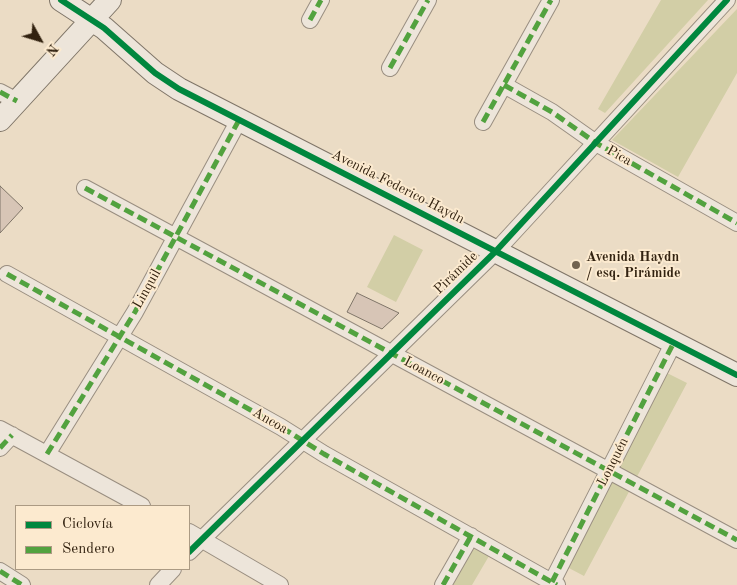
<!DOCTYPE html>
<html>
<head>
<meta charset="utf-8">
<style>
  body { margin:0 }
  #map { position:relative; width:737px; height:585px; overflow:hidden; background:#ebdcc5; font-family:"Old Standard TT",serif }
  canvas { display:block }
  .legend { position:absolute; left:15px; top:505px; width:175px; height:65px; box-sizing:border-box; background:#fceacf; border:1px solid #ab9a83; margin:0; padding:6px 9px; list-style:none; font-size:15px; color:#322210 }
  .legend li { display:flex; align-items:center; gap:10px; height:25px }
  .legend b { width:25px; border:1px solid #ab9a83 }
  .north { position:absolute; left:15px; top:15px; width:50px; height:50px; -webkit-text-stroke:4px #fceacf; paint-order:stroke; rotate:129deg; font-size:14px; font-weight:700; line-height:20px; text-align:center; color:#322210 }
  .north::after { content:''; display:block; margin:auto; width:18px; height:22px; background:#322210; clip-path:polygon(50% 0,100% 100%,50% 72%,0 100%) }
</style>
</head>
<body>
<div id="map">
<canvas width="737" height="585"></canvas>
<ul class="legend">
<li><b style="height:6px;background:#00873e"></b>Ciclovía</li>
<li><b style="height:6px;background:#52a23f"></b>Sendero</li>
</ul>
<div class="north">N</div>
</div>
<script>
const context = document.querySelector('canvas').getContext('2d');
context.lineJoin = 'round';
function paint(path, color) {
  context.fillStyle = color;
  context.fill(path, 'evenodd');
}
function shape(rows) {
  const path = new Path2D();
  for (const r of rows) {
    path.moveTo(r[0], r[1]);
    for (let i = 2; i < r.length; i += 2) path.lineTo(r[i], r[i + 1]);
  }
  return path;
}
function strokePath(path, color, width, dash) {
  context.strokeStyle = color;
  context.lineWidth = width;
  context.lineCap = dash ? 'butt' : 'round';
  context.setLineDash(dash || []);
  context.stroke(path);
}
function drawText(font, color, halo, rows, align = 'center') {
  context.font = font + ' "Old Standard TT",serif';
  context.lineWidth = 4;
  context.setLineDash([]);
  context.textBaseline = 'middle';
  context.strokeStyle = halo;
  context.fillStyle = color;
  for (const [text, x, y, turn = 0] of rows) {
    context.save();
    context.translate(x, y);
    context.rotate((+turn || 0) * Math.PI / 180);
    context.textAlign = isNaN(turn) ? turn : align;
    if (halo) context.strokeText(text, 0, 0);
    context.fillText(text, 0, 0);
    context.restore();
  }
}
const green = shape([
  [661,0,708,0,605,113,598,109],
  [737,9,737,73,678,177,612,140],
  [394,235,423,250,396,302,367,287],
  [665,372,687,383,584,576,567,567],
  [471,546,489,556,472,585,449,585]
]);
const building = shape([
  [0,186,23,208,0,233,0,186],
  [357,293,399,313,382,329,347,312,357,293]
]);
const street = shape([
  [310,20,321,0],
  [390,68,428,0],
  [504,85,552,112,596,143,737,223],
  [0,92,17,101],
  [483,122,551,0],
  [85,188,737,540],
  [7,274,281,427,324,454,557,585],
  [0,429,142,506],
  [0,448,12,435],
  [47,454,135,312,239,120],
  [189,532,280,585],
  [189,552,496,251,727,0],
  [0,571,22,585],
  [552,582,674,342],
  [158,585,173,569],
  [443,585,471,536]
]);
const secondary = shape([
  [61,0,104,28,155,73,179,89,737,375],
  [0,120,110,0]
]);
const quiet = shape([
  [310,20,321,0],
  [390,68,428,0],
  [504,85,552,112,596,143,737,223],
  [0,92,17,101],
  [483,122,551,0],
  [85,188,737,540],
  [7,274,281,427,324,454,557,585],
  [0,448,12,435],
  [47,454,135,312,239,120],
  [0,571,22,585],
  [552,582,674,342],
  [443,585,471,536]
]);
const cycleway = shape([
  [61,0,104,28,155,73,179,89,737,375],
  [189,552,496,251,727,0]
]);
const markers = [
  [576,265,5,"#73634f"]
];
const streetNames = [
  ["Pica",619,156,29],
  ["Avenida Federico Haydn",398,187,27],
  ["Pirámide",456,273,-44],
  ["Linquil",147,289,-61],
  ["Loanco",424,371,28],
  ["Ancoa",270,421,30],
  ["Lonquén",613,462,-63]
];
const poiNames = [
  ["Avenida Haydn",586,257],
  ["/ esq. Pirámide",586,273]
];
paint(green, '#d2cea6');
paint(building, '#d7c5b6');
strokePath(building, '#7f7568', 1);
strokePath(street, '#998e80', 18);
strokePath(secondary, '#7f7568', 24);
strokePath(street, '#ede5da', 16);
strokePath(secondary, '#ede5da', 22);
strokePath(quiet, '#52a23f', 5, [10, 5]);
strokePath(cycleway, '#00873e', 6);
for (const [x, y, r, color] of markers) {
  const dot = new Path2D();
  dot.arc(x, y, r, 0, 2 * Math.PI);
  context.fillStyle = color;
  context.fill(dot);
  strokePath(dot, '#fceacf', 2);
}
drawText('14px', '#322210', '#fceacf', streetNames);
drawText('bold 14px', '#322210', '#fceacf', poiNames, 'left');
</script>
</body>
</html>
